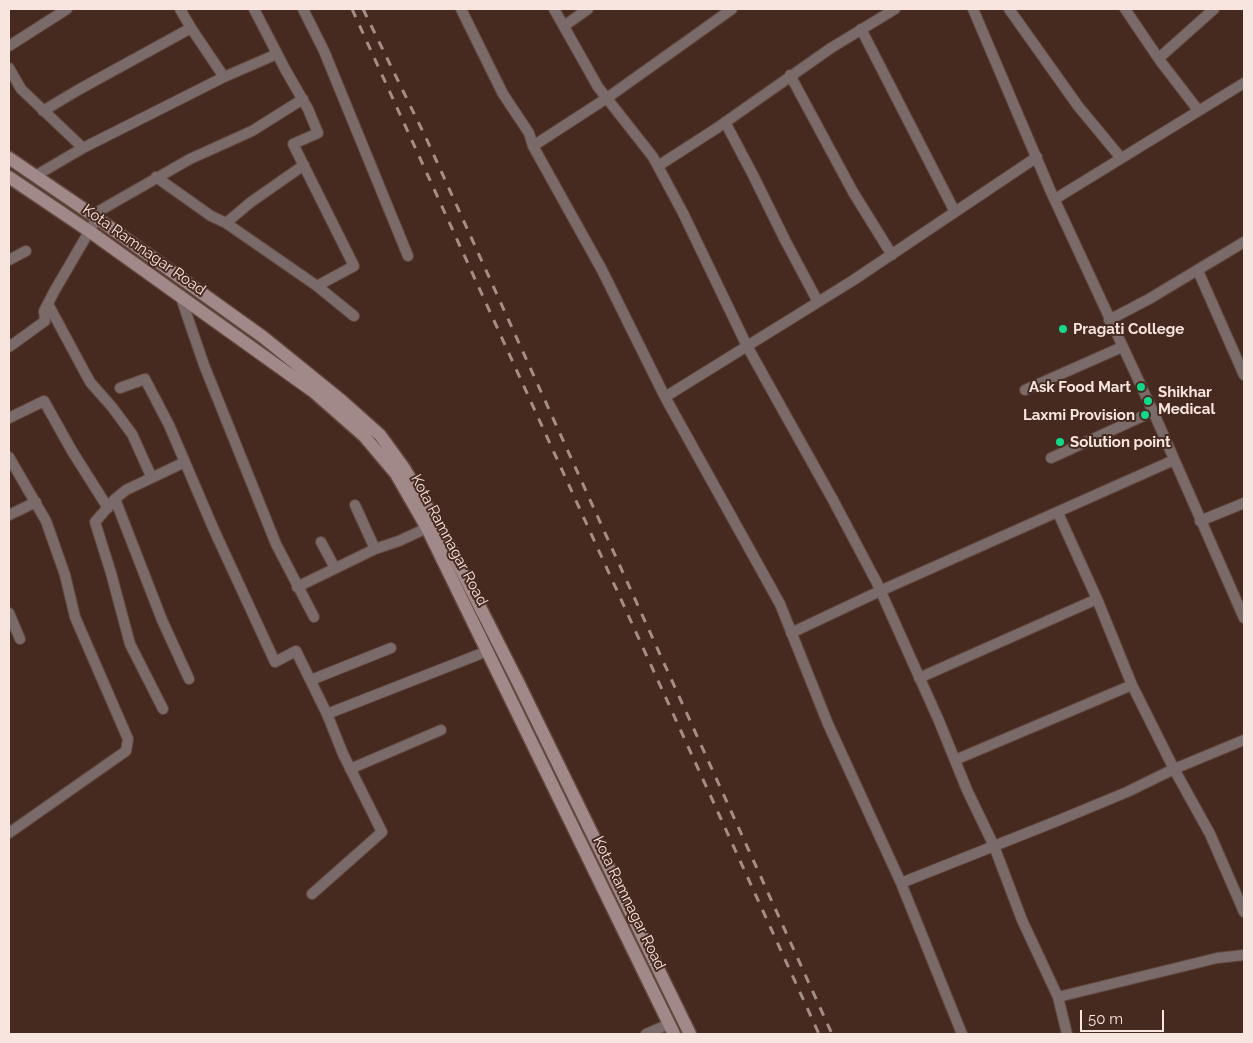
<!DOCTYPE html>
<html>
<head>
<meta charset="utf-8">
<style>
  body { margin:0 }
  #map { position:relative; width:1253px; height:1043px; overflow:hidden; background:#462a20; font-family:Raleway,sans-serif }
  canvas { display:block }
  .frame { position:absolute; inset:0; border:10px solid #f8e5df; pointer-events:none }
  .scale { position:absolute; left:1080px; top:1010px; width:84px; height:22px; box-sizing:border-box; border:2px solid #f8e5df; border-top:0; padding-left:6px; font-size:15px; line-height:18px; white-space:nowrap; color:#f8e5df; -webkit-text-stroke:4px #462a20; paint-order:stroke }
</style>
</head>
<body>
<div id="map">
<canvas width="1253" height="1043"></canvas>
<div class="frame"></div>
<div class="scale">50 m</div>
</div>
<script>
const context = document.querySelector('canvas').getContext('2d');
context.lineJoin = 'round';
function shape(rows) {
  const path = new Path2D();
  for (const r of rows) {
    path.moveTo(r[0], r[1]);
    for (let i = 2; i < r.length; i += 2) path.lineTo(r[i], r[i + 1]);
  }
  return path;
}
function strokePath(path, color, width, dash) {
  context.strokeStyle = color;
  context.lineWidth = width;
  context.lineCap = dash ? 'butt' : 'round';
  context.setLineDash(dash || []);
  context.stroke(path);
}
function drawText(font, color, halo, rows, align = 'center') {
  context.font = font + ' Raleway,sans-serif';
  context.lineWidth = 4;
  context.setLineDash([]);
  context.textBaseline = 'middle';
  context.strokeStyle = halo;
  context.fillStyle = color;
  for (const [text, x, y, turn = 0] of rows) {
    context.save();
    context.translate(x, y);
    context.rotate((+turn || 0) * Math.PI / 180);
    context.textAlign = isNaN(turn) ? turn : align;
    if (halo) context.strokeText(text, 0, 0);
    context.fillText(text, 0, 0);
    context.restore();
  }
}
const street = shape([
  [180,9,191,28],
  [254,9,285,69,308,109,318,133,293,144,354,266,317,286],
  [303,9,324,51,408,256],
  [461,9,503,94,529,133,533,146,607,98,732,9],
  [554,9,598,87,653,157,683,213,747,346,833,500,877,583,939,721,967,790,994,846,1022,920,1058,997,1067,1034],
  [973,9,1051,192,1156,418,1244,618],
  [1009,9,1078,106,1121,158],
  [1125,9,1161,62,1198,110],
  [564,26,588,9],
  [861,29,955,212],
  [9,46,67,9],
  [1159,58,1214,9],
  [9,68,21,89,83,148],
  [790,75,853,192,892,255],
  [43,111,78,90,191,28,224,77],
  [725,122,753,175,785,240,818,302],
  [533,146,602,270,665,397,780,604,828,724,901,883,962,1034],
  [658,166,717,128,831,48,895,9],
  [35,176,83,148,224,77,277,54],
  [156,177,211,216,226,223,317,286,354,316],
  [1055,199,1244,83],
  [92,215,190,159,252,131,303,99],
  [226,223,251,202,304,165],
  [9,260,26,251],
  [1198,271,1244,375],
  [180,295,204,365,276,544,314,617],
  [48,304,90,382,112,407,132,434,151,476],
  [1109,320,1149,299,1244,242],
  [9,347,45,321,44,311,55,290,97,218],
  [120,388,145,379,169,425,214,530,275,662,296,651,327,714,343,754,382,832,312,894],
  [1025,390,1122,347],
  [665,397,852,281,1037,157],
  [9,418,44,401,72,451,108,508],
  [9,457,46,521,65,575,75,617,128,739,126,751,9,833],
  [1051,458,1152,412],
  [115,499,162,620,189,679],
  [355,505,375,549],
  [1058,513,1097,599,1132,685,1174,769,1210,834,1244,912],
  [9,515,36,502],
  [1200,521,1244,503],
  [321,542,335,568],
  [297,587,375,549,399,541,427,528],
  [9,613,20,639],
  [791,633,880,591,1174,460],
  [919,678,1097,599],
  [311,680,391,648],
  [163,709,130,644,111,573,95,522,115,499,126,490,185,462],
  [327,714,480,654],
  [955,760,1132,685],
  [350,769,441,730],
  [901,883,1057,821,1127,792,1174,769,1244,740],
  [1058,997,1217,958,1244,955],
  [646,1034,669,1024]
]);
const secondary = shape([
  [9,158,97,218,263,337,342,401,380,435,404,468,441,530,518,682,690,1034],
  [9,177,89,231,314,392,364,436,396,474,427,528,674,1034]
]);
const rail = shape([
  [352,9,819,1034],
  [363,9,427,140,832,1034]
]);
const markers = [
  [1063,329,5,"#12d98a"],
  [1141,387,5,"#12d98a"],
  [1148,401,5,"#12d98a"],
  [1145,415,5,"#12d98a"],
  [1060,442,5,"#12d98a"]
];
const streetNames = [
  ["Kota Ramnagar Road",144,250,35],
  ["Kota Ramnagar Road",449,540,62],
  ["Kota Ramnagar Road",629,903,64]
];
const poiNames = [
  ["Pragati College",1073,329],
  ["Ask Food Mart",1131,387,"right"],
  ["Shikhar",1158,392],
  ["Medical",1158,409],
  ["Laxmi Provision",1135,415,"right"],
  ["Solution point",1070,442]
];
strokePath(street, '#62483f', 12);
strokePath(secondary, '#62483f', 15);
strokePath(street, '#7a6a6a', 10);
strokePath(secondary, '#a28989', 12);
strokePath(rail, '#a58e86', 3, [9, 9]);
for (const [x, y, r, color] of markers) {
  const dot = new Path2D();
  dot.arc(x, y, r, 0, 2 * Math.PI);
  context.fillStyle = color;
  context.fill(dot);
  strokePath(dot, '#462a20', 2);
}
drawText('15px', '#f8e5df', '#462a20', streetNames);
drawText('bold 15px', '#f8e5df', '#462a20', poiNames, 'left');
</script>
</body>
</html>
